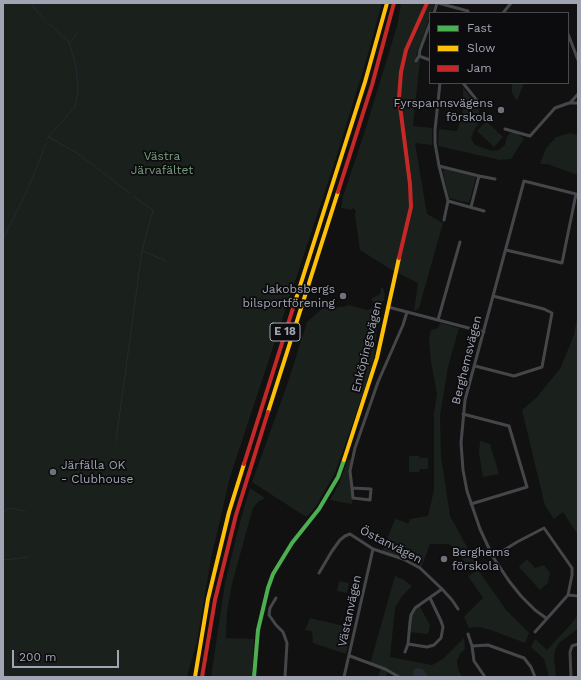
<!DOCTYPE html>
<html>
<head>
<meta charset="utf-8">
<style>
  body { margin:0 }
  #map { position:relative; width:581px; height:680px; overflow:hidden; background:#111; font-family:"Work Sans",sans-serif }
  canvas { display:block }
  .frame { position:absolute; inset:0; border:4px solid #a1a5b3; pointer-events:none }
  .legend { position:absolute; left:429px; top:12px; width:140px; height:72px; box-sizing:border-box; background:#0c0b0d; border:1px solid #48494f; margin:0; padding:5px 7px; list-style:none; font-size:12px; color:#a1a5b3 }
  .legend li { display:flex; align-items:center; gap:8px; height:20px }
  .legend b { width:20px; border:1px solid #48494f }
  .scale { position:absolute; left:12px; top:650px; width:107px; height:18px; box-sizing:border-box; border:2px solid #a1a5b3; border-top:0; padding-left:5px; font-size:12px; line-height:14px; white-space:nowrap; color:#a1a5b3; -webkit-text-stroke:3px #0c0b0d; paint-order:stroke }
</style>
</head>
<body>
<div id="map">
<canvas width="581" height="680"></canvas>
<div class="frame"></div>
<ul class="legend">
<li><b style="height:5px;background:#4caf50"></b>Fast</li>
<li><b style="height:5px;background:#ffc107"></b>Slow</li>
<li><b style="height:5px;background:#c62828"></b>Jam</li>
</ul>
<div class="scale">200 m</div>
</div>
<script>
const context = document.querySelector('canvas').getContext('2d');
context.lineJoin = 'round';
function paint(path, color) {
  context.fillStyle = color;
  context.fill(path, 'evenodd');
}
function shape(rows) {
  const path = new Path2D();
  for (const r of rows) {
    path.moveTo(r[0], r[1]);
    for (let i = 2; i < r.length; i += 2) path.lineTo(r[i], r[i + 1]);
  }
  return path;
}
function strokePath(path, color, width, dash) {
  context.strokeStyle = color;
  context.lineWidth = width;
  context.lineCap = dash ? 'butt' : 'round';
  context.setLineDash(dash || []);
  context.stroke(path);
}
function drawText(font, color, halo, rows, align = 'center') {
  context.font = font + ' "Work Sans",sans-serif';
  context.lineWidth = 3.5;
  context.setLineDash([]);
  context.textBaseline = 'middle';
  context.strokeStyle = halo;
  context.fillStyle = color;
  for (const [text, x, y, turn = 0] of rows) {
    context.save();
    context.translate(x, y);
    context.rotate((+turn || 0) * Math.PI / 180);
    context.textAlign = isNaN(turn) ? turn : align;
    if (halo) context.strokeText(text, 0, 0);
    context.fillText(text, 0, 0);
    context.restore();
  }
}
const green = shape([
  [3,3,382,3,366,61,336,158,230,477,211,559,197,642,187,677,3,677],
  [401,3,435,3,431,13,430,13,430,16,416,56,420,60,413,126,432,128,432,145,415,143,427,214,443,223,419,308,414,311,418,283,390,269,360,250,355,215,356,211,353,208,351,210,341,208,343,196,364,134,397,26],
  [512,83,524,83,517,101,512,93],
  [463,88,478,106,481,120,474,130,471,139,475,145,492,151,499,150,505,145,507,137,510,133,516,133,524,139,511,159,500,160,438,146,439,129,457,131,463,110],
  [486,121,503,137,494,147,477,131],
  [570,133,578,135,578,175,547,164,540,164,546,148,556,137],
  [444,169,476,177,469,203,449,198,443,173],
  [381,287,383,288,385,295,377,327,374,358,363,394,335,473,315,508,306,517,252,482,287,385,307,322,324,307,343,307,349,305,367,310,376,307,371,299,380,294],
  [578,312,578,535,563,512,554,519,545,506,522,410,536,398,560,369,574,335],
  [440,323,459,328,448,367,440,416,441,456,450,516,477,565,469,570,456,548,448,544,430,544,421,568,412,562,414,555,408,552,404,560,382,552,395,519,402,521,408,524,410,519,428,516,434,490,434,414,437,394,431,362,429,340,431,330,438,328],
  [480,441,490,444,499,474,483,477,479,453],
  [409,456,419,456,420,458,428,458,428,469,420,469,419,472,409,472],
  [348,459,353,460,350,471,353,498,352,504,330,500,339,484],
  [250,488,265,498,258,502,253,508,232,584,227,612,226,638,254,639,252,677,211,677,225,583,240,522],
  [527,559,535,568,544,565,550,573,548,583,540,590,519,567],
  [478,570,507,611,529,633,525,643,491,630,479,627,469,628,464,617,483,598,468,576],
  [395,576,404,580,412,586,402,596,395,608,390,657,432,665,443,659,464,638,465,649,460,654,457,661,458,669,462,677,399,677,388,671,386,677,378,677,381,668,370,664],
  [339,581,349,583,347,593,337,591],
  [419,605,430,625,429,632,427,634,409,632,411,615],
  [578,615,578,629,560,642,555,650,554,656,556,677,549,677,544,659,531,647,535,639,547,650,571,624],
  [310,618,352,628,346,654,313,643,312,631,305,630]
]);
const water = shape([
  [419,668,424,670,428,677,413,677,414,669]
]);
const stream = shape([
  [30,3,45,20],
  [70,42,76,35,78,31],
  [49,137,80,155,131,194],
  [47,140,49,136,75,107,78,91,76,66,69,42,49,24],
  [134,197,153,210,142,251,166,261],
  [3,239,28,189,46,144],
  [116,441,142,251],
  [3,512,9,508,25,511],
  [3,560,29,557]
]);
const street = shape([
  [438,3,468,11],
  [434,13,437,3],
  [503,13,511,3],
  [568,34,578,60],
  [419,56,430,60],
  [416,61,419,56,420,50,430,23],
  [463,83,479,103],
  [570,103,578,94],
  [505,129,530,136,555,108,569,103,578,103],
  [439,166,435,143,435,130,440,83],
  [479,176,495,179],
  [471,207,479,176,439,166,448,201,484,211],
  [444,220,448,201],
  [506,250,562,263,576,194,524,181,465,400,461,443,463,470,467,491,480,529,493,557,509,581,521,596,535,610,546,618],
  [388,307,484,332],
  [438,320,460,242],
  [475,366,514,376,542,367,552,313,544,309,493,296],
  [463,414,509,426,527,487,471,504],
  [352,488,371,489,370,500,353,498,352,488,350,471,355,448,378,382,403,325,407,312],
  [493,557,517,542,544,528,572,568,572,575,568,595,535,632],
  [319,573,332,551,340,540,345,536,350,534,373,549,403,559,420,568,442,589,452,600,458,609],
  [568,595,578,596],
  [276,598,270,608,269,615,276,625,283,632,287,643,285,677],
  [468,634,472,646,474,661,485,677],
  [408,644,427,647,434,645,441,638,443,627,441,621,430,598],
  [472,646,488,645,524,658,531,667,535,677],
  [405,652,408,644,410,622,411,615,415,608,442,589],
  [350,656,385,669,399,677],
  [344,677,373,549],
  [571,677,570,652,572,646,578,644]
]);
const fast = shape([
  [254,677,258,630,268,588,273,574,292,543,319,509,338,477,344,460]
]);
const slow = shape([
  [294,305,365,82,387,3],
  [268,412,338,192],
  [344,460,377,358,399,258],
  [195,677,208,599,229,512,244,464]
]);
const jam = shape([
  [338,192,372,85,394,3],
  [399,258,411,207,410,184,399,98,401,72,406,50,427,3],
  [244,464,294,305],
  [202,677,215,600,236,515,268,412]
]);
const markers = [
  [501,110,4,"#6f717a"],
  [343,296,4,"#6f717a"],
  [53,472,4,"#6f717a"],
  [444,559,4,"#6f717a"]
];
const shields = [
  [285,332,30]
];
const shieldNames = [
  ["E 18",285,332]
];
const poiNames = [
  ["Fyrspannsvägens",493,103],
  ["förskola",493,117],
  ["Jakobsbergs",335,289],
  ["bilsportförening",335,303],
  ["Järfälla OK",61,465,"left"],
  ["- Clubhouse",61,479,"left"],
  ["Berghems",452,552,"left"],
  ["förskola",452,566,"left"]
];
const parkNames = [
  ["Västra",162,156],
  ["Järvafältet",162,170]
];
const streetNames = [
  ["Enköpingsvägen",367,347,-76],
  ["Berghemsvägen",467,360,-76],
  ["Östanvägen",391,545,27],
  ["Västanvägen",350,611,-78]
];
paint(green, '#1a201b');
paint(water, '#252a32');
strokePath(stream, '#252a32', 1);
strokePath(street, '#45464a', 3);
strokePath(fast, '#4caf50', 4);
strokePath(slow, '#ffc107', 4);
strokePath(jam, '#c62828', 4);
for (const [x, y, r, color] of markers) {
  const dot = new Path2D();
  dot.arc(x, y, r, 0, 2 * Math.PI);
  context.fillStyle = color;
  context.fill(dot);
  strokePath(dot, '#0c0b0d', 1.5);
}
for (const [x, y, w] of shields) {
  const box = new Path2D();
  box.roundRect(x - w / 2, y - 9, w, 18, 3);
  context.fillStyle = '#0c0b0d';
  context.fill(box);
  strokePath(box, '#a1a5b3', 1);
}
drawText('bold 11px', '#a1a5b3', null, shieldNames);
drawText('12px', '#a1a5b3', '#0c0b0d', poiNames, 'right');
drawText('12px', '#789e7f', '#0c0b0d', parkNames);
drawText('12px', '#a1a5b3', '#0c0b0d', streetNames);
</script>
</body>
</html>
